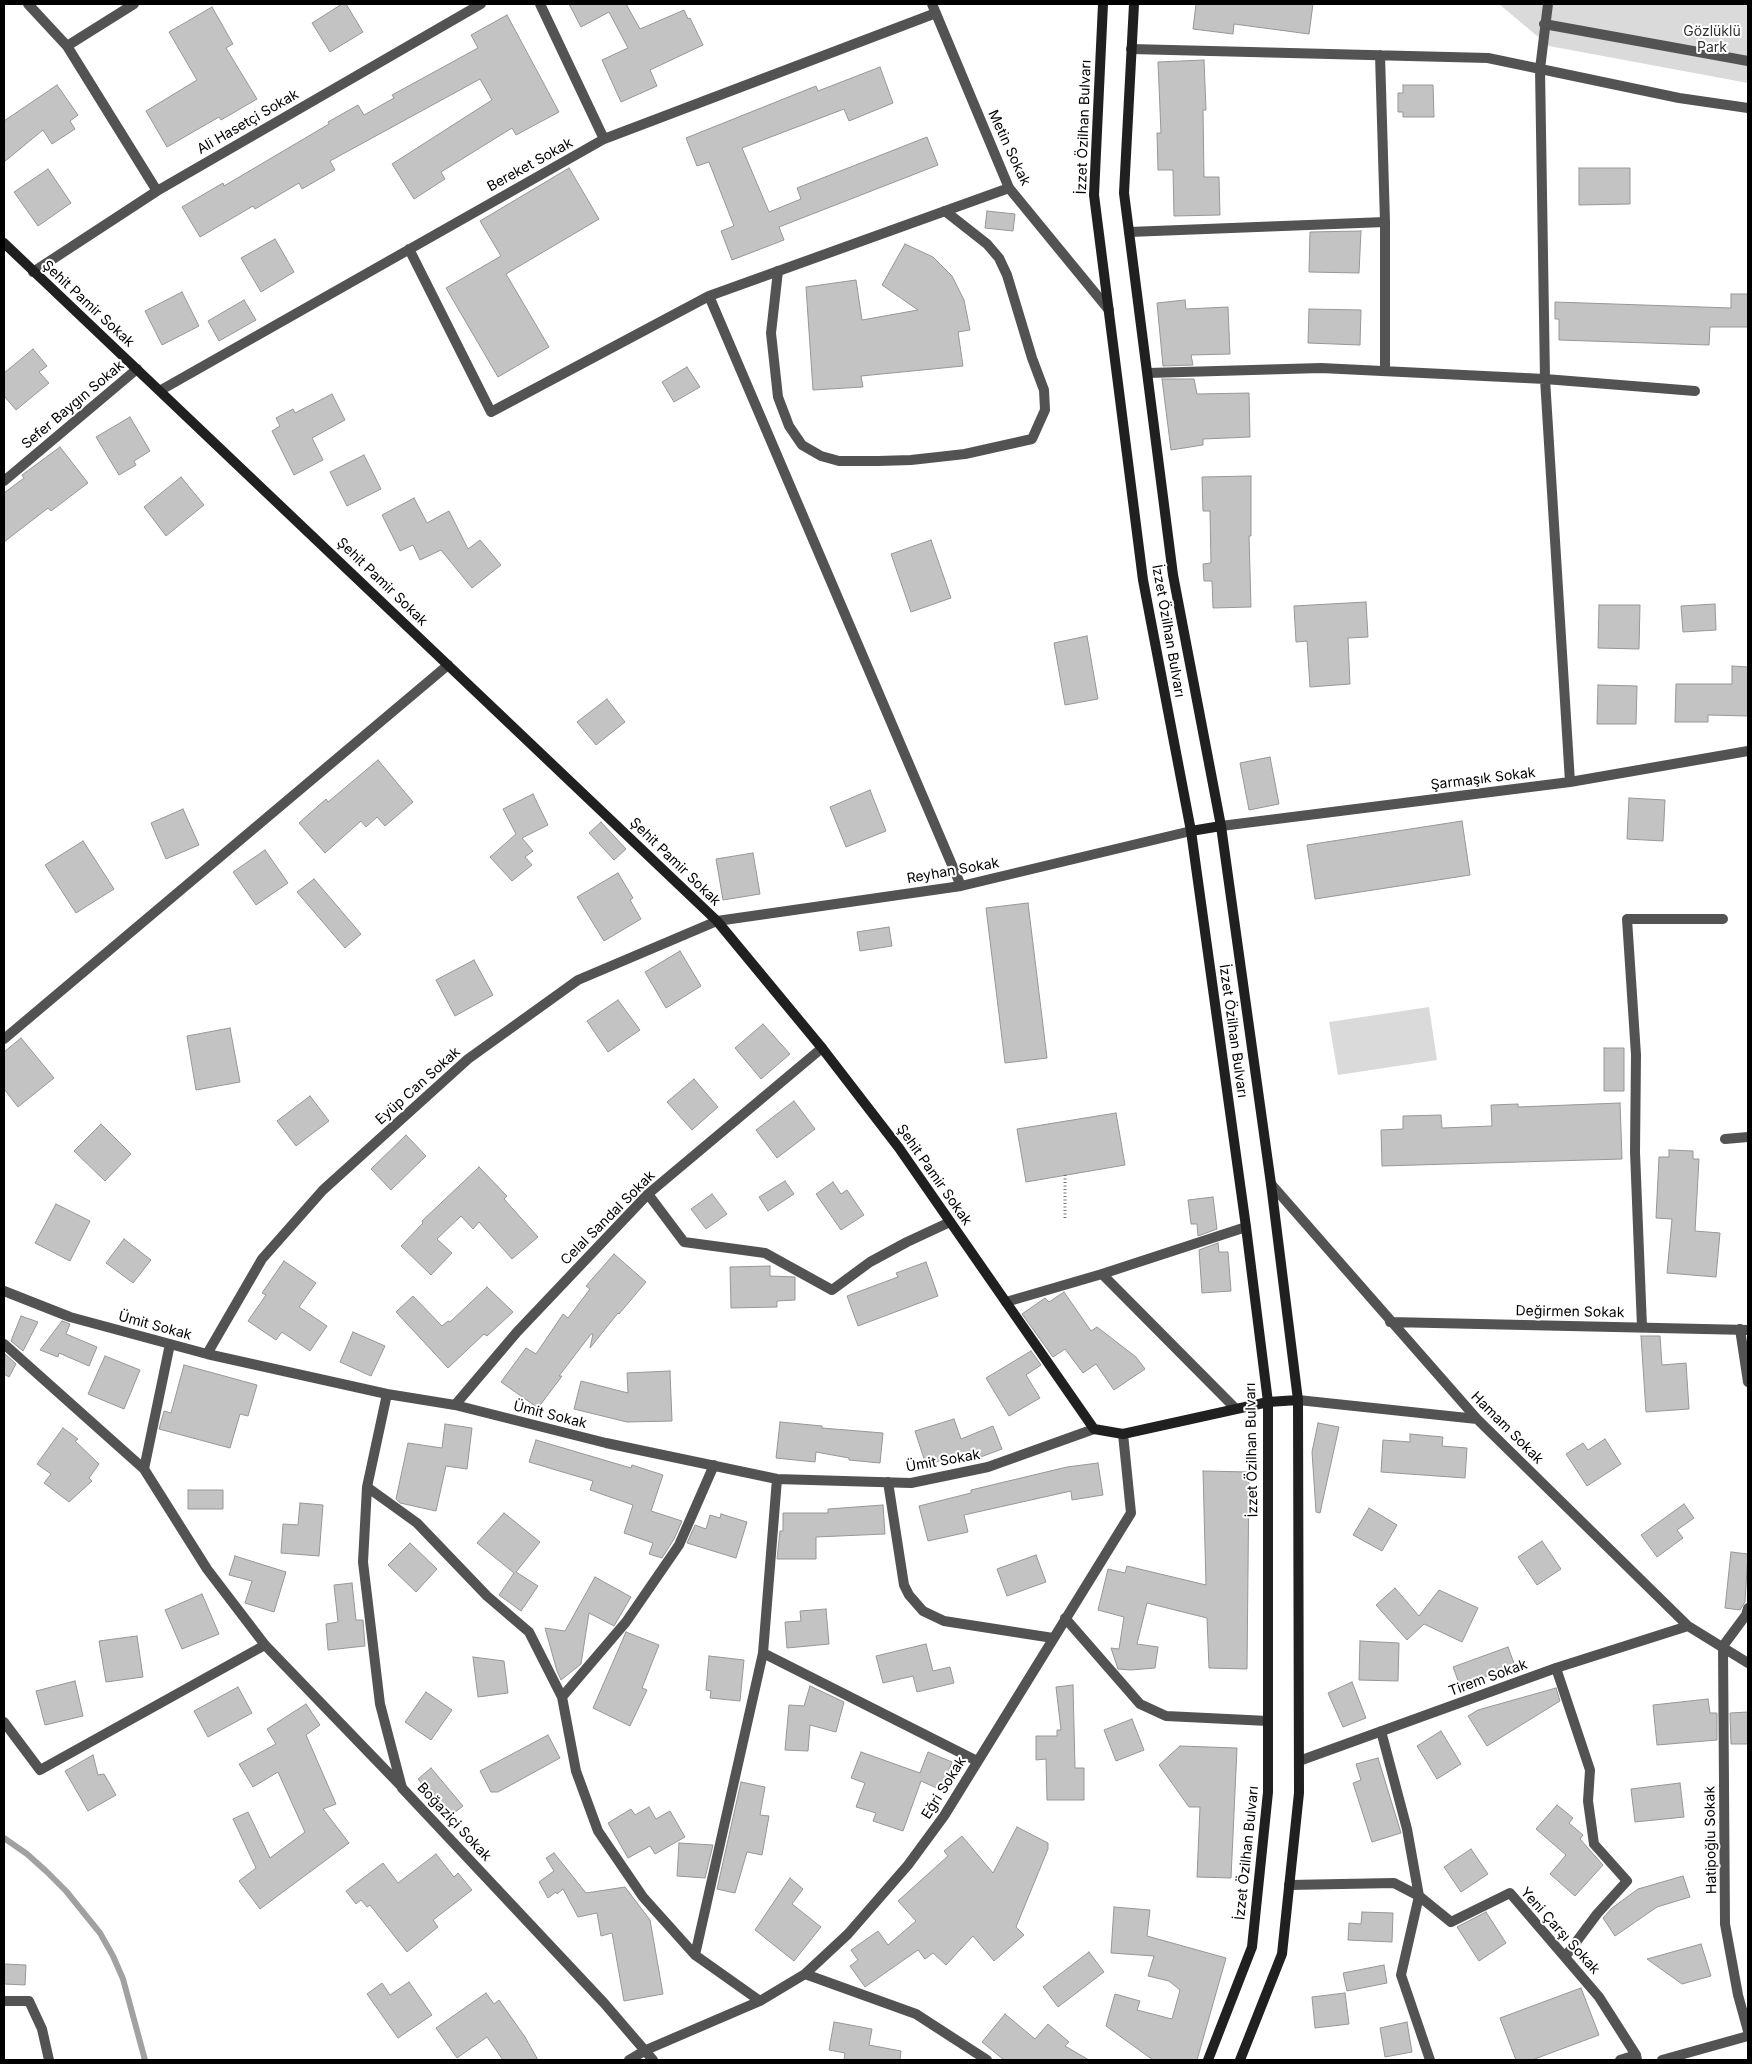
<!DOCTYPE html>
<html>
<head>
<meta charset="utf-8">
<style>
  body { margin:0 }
  #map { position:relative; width:1752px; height:2064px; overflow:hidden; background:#fff; font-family:Inter,sans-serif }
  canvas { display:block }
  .frame { position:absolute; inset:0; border:5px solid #000; pointer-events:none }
</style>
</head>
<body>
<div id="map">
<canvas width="1752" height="2064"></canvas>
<div class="frame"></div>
</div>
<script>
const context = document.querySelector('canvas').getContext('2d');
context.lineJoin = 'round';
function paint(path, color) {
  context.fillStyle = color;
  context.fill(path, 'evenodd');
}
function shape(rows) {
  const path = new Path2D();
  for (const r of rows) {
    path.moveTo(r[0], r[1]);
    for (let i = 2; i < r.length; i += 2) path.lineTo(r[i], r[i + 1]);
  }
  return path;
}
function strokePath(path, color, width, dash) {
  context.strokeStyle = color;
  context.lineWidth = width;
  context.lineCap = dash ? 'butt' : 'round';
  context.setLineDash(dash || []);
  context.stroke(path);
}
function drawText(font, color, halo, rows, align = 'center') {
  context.font = font + ' Inter,sans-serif';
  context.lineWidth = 4;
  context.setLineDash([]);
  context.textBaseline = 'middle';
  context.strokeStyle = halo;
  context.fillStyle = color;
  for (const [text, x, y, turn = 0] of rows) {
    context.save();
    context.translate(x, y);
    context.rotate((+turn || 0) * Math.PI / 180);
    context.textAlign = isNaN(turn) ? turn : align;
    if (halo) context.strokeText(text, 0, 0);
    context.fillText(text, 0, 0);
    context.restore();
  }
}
const green = shape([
  [1499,4,1748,4,1748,83,1549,46],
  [1429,1007,1437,1060,1338,1075,1329,1022]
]);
const stream = shape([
  [4,1838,27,1854,46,1871,66,1891,100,1933,113,1956,123,1979,145,2060]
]);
const building = shape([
  [342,4,346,4,363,32,330,52,312,23,342,4],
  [569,4,626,4,640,29,684,10,688,19,690,18,703,45,650,70,657,86,621,102,602,60,628,48,609,12,581,27,569,4],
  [1196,4,1313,4,1309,34,1234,24,1233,34,1193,29,1196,4],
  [212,7,233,44,226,48,257,99,221,120,219,117,167,147,146,111,197,80,169,32,212,7],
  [507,15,559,112,516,135,512,128,441,172,445,179,414,199,392,164,492,100,480,79,330,161,335,170,302,189,299,183,255,209,253,206,200,237,182,207,223,183,224,186,329,124,328,122,358,105,364,115,394,98,392,95,478,48,471,35,507,15],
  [1204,60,1206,110,1203,110,1204,177,1219,177,1220,215,1174,216,1173,170,1158,170,1157,133,1161,133,1158,62,1204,60],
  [880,67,893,103,849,121,844,109,742,148,769,212,801,199,797,188,927,137,938,165,779,227,784,240,732,260,721,231,734,226,709,162,697,166,686,138,816,86,818,91,880,67],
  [57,85,78,115,70,121,75,129,52,144,43,130,4,162,4,121,57,85],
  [1403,85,1433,85,1434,117,1403,117,1403,112,1398,112,1398,93,1403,93,1403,85],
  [569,168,599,219,506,274,549,347,498,377,446,288,501,256,480,221,569,168],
  [1579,168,1630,168,1630,204,1579,205,1579,168],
  [48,169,71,203,38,226,14,192,48,169],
  [987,211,1015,214,1013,231,985,228,987,211],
  [1361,231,1359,273,1309,272,1310,232,1361,231],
  [275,239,294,272,261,292,241,258,275,239],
  [905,244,933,257,952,276,964,300,970,330,958,332,963,366,861,376,863,387,813,390,806,287,856,280,862,320,918,310,882,285,905,244],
  [182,292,199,326,162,345,145,311,182,292],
  [1731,294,1748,294,1748,327,1710,327,1709,345,1559,340,1559,319,1555,319,1555,302,1731,308,1731,294],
  [244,300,256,320,219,341,208,321,244,300],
  [1185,300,1186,309,1228,307,1230,354,1191,355,1193,365,1163,366,1157,303,1185,300],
  [1309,309,1361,310,1360,345,1308,343,1309,309],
  [33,349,47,366,39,372,49,383,16,410,4,396,4,373,33,349],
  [687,367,700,387,674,402,662,382,687,367],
  [1162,379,1194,379,1197,394,1249,393,1250,437,1203,439,1203,445,1171,450,1162,379],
  [332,394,345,420,312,438,323,460,294,475,272,431,280,426,276,418,293,409,295,413,332,394],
  [130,417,150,451,134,461,136,465,119,475,96,437,130,417],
  [60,447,88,483,51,511,48,508,4,542,4,493,24,478,22,475,60,447],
  [364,455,381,489,347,506,330,472,364,455],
  [1251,476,1251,536,1249,536,1251,607,1213,608,1212,581,1204,581,1203,564,1211,563,1210,511,1203,511,1202,477,1251,476],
  [181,477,204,505,166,536,144,507,181,477],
  [414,498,427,523,449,511,468,549,480,540,501,565,472,588,441,550,420,560,413,545,400,551,382,515,414,498],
  [931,540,951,598,911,612,891,554,931,540],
  [1366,602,1368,637,1348,638,1350,684,1310,687,1307,641,1296,642,1294,606,1366,602],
  [1715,604,1716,630,1683,632,1681,606,1715,604],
  [1599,605,1640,605,1639,649,1598,648,1599,605],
  [1087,636,1098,699,1065,705,1054,643,1087,636],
  [1732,666,1748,667,1748,716,1708,715,1708,722,1675,722,1676,684,1732,684,1732,666],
  [1598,685,1637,686,1636,724,1597,724,1598,685],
  [607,699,625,722,596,745,577,722,607,699],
  [1270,757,1279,804,1249,810,1240,763,1270,757],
  [378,760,413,802,385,826,377,817,366,827,361,821,325,853,299,823,326,799,328,802,378,760],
  [870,790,886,831,846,847,830,807,870,790],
  [533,794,548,825,522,838,533,851,525,857,532,865,512,881,490,857,516,834,503,809,533,794],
  [1629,798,1665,800,1663,841,1627,839,1629,798],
  [183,809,199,845,166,859,151,823,183,809],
  [1462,821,1470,875,1315,899,1307,845,1462,821],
  [601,822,626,849,614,860,589,833,601,822],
  [83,841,114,889,76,913,45,865,83,841],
  [265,850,288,883,256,905,233,872,265,850],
  [753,853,760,894,723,900,716,859,753,853],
  [618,873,633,898,630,900,641,919,604,941,577,897,618,873],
  [314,879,361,934,345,948,297,892,314,879],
  [1028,903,1047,1058,1005,1063,986,908,1028,903],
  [889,927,892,946,860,951,857,932,889,927],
  [680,951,701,986,666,1008,645,972,680,951],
  [474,960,493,995,455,1016,436,980,474,960],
  [618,1000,640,1030,608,1052,587,1021,618,1000],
  [763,1024,790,1054,761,1079,735,1048,763,1024],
  [230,1028,240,1082,196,1090,187,1036,230,1028],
  [21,1038,54,1078,18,1107,4,1089,4,1052,21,1038],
  [1604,1048,1624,1048,1624,1091,1604,1091,1604,1048],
  [694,1079,718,1107,692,1130,667,1102,694,1079],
  [310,1096,329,1121,296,1146,277,1121,310,1096],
  [794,1101,815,1129,777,1158,756,1130,794,1101],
  [1620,1103,1622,1159,1382,1166,1381,1130,1403,1129,1403,1116,1441,1115,1442,1128,1492,1126,1491,1105,1518,1104,1518,1107,1620,1103],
  [1116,1113,1125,1165,1026,1182,1017,1129,1116,1113],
  [101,1124,131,1154,105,1181,74,1151,101,1124],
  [406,1135,426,1156,391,1190,371,1169,406,1135],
  [1669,1150,1693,1151,1693,1159,1699,1159,1695,1231,1720,1233,1716,1277,1667,1273,1672,1219,1656,1218,1659,1157,1669,1157,1669,1150],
  [479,1167,507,1196,504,1199,538,1237,512,1259,479,1222,473,1229,461,1216,437,1239,452,1253,431,1275,401,1246,423,1223,422,1221,479,1167],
  [785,1181,794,1194,768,1211,759,1197,785,1181],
  [833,1182,841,1194,847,1190,864,1215,841,1230,816,1194,833,1182],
  [712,1194,727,1214,706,1229,691,1209,712,1194],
  [1213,1197,1217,1229,1198,1236,1197,1224,1191,1224,1188,1200,1213,1197],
  [56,1204,90,1221,70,1261,35,1243,56,1204],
  [124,1239,151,1260,133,1283,106,1263,124,1239],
  [1218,1243,1219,1252,1228,1252,1231,1291,1202,1293,1199,1250,1218,1243],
  [614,1254,646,1282,619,1314,618,1313,590,1348,593,1334,591,1334,559,1376,562,1376,538,1408,501,1382,526,1348,536,1354,563,1314,568,1318,590,1289,586,1286,614,1254],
  [284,1261,316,1283,299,1307,327,1326,310,1351,282,1332,276,1340,248,1321,266,1295,262,1293,284,1261],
  [926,1262,938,1296,858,1326,847,1296,898,1277,896,1273,926,1262],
  [770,1266,770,1276,795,1277,795,1300,777,1301,777,1307,731,1308,730,1267,770,1266],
  [487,1287,513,1312,487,1336,484,1334,448,1368,396,1312,413,1296,442,1326,448,1321,450,1322,487,1287],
  [1064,1292,1091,1331,1097,1327,1136,1357,1145,1369,1114,1390,1096,1364,1083,1373,1065,1349,1053,1357,1022,1314,1045,1298,1049,1302,1064,1292],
  [21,1316,38,1322,23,1351,11,1341,21,1316],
  [62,1321,70,1324,66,1334,97,1347,89,1366,59,1353,58,1357,40,1350,62,1321],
  [353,1332,385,1346,371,1376,340,1362,353,1332],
  [1641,1336,1660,1336,1662,1365,1686,1363,1689,1409,1646,1412,1641,1336],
  [1031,1351,1041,1365,1026,1375,1040,1398,1009,1416,986,1378,1031,1351],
  [5,1354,16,1364,9,1377,4,1374,5,1354],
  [105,1356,140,1370,124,1409,88,1394,105,1356],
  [184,1365,257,1385,248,1416,240,1414,230,1448,159,1429,164,1411,171,1413,184,1365],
  [670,1371,672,1421,627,1422,574,1409,581,1381,628,1393,627,1373,670,1371],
  [954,1419,961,1439,993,1426,1002,1449,978,1458,975,1450,926,1465,915,1431,954,1419],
  [780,1422,822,1426,822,1428,883,1433,880,1463,849,1460,849,1458,816,1452,815,1462,776,1458,780,1422],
  [1318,1423,1339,1427,1320,1513,1316,1512,1312,1452,1318,1423],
  [445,1424,472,1428,467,1469,446,1466,436,1511,400,1503,396,1499,408,1443,442,1448,445,1424],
  [63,1428,78,1439,75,1441,99,1464,89,1478,92,1481,69,1502,44,1483,51,1474,37,1464,63,1428],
  [1410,1434,1443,1437,1442,1446,1467,1448,1465,1478,1381,1472,1383,1440,1410,1442,1410,1434],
  [1605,1439,1621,1464,1587,1486,1566,1454,1583,1443,1588,1450,1605,1439],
  [536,1440,631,1468,632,1465,663,1475,651,1511,682,1521,674,1539,662,1558,649,1554,653,1543,624,1533,633,1505,590,1490,593,1481,529,1462,536,1440],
  [1098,1463,1103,1495,1072,1500,1071,1491,964,1515,968,1532,928,1541,919,1506,971,1493,971,1490,1067,1467,1098,1463],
  [1203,1471,1249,1472,1247,1669,1209,1668,1207,1618,1147,1603,1137,1644,1158,1647,1155,1668,1131,1670,1118,1669,1111,1648,1119,1649,1124,1617,1098,1610,1108,1569,1125,1573,1127,1566,1206,1585,1203,1471],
  [188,1490,223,1490,223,1509,188,1509,188,1490],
  [300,1503,323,1505,319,1556,281,1553,283,1524,298,1525,300,1503],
  [1684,1504,1694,1518,1677,1530,1683,1538,1657,1557,1641,1535,1684,1504],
  [883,1505,885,1534,816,1537,816,1559,777,1559,780,1531,783,1531,783,1513,828,1513,828,1509,883,1505],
  [1369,1508,1397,1525,1382,1551,1353,1535,1369,1508],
  [504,1513,540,1542,516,1572,538,1586,521,1611,499,1595,514,1573,477,1543,504,1513],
  [721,1514,747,1522,736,1558,687,1543,695,1525,706,1529,710,1515,720,1518,721,1514],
  [1542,1541,1561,1569,1537,1585,1518,1557,1542,1541],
  [410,1543,437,1569,416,1592,388,1565,410,1543],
  [1731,1552,1748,1554,1745,1602,1740,1610,1725,1608,1731,1552],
  [1036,1555,1046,1582,1007,1596,997,1569,1036,1555],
  [235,1556,286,1572,274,1612,245,1603,252,1581,229,1575,235,1556],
  [595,1577,631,1597,614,1626,589,1613,581,1664,561,1680,557,1671,545,1628,565,1631,595,1577],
  [352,1583,356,1620,363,1620,365,1646,328,1650,326,1624,338,1622,334,1585,352,1583],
  [1395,1588,1419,1616,1439,1590,1478,1608,1462,1642,1424,1624,1407,1640,1376,1605,1395,1588],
  [202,1594,219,1634,182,1649,165,1610,202,1594],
  [826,1609,829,1644,787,1648,785,1622,801,1621,800,1611,826,1609],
  [626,1632,659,1645,642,1688,647,1690,630,1726,593,1708,626,1632],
  [137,1636,143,1677,106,1682,99,1641,137,1636],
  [1360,1641,1399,1643,1398,1681,1359,1680,1360,1641],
  [926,1644,933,1671,950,1667,954,1683,917,1692,913,1676,883,1683,876,1656,926,1644],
  [1508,1647,1515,1666,1460,1686,1453,1667,1508,1647],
  [709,1656,744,1660,740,1701,710,1698,711,1691,706,1690,709,1656],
  [473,1657,504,1661,508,1693,478,1697,473,1657],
  [75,1681,83,1716,45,1725,36,1691,75,1681],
  [1352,1682,1366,1718,1343,1727,1328,1693,1352,1682],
  [1073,1685,1075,1768,1084,1768,1084,1800,1047,1800,1046,1759,1036,1760,1036,1736,1057,1736,1057,1730,1061,1730,1056,1687,1073,1685],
  [810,1686,844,1702,836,1732,810,1725,808,1751,785,1750,789,1705,804,1706,810,1686],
  [238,1687,252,1713,208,1737,194,1711,238,1687],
  [1556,1688,1560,1701,1487,1746,1468,1716,1478,1710,1556,1688],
  [426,1692,452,1710,431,1740,405,1722,426,1692],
  [1708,1699,1710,1713,1717,1713,1717,1740,1657,1745,1653,1705,1708,1699],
  [306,1704,320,1725,306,1735,336,1804,323,1809,349,1843,260,1909,239,1881,256,1868,233,1819,248,1812,270,1858,305,1832,278,1772,253,1787,239,1764,276,1744,267,1729,306,1704],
  [1748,1712,1748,1744,1731,1744,1730,1713,1748,1712],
  [1132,1719,1144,1750,1116,1761,1104,1730,1132,1719],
  [1441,1731,1461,1764,1437,1779,1417,1746,1441,1731],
  [548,1735,560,1758,498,1792,491,1792,480,1771,548,1735],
  [1180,1746,1237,1748,1231,1878,1197,1877,1200,1807,1189,1807,1159,1765,1180,1746],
  [861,1752,920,1773,928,1752,952,1762,941,1790,921,1781,903,1831,873,1821,876,1813,856,1807,865,1783,851,1778,861,1752],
  [93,1755,98,1775,104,1774,116,1795,88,1811,65,1771,93,1755],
  [1378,1758,1401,1833,1372,1842,1353,1783,1361,1780,1356,1764,1378,1758],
  [431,1768,463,1806,449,1817,418,1779,431,1768],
  [741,1782,765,1787,760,1815,769,1816,762,1855,747,1852,735,1893,717,1889,741,1782],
  [1680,1783,1684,1817,1635,1822,1631,1789,1680,1783],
  [1557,1805,1573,1818,1569,1823,1583,1835,1580,1839,1603,1865,1575,1896,1550,1874,1566,1855,1536,1829,1557,1805],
  [649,1807,656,1819,670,1811,685,1837,655,1854,650,1846,628,1858,608,1823,631,1809,635,1815,649,1807],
  [1017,1827,1048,1843,1048,1849,1016,1927,1024,1935,994,1961,973,1936,946,1965,933,1953,925,1959,918,1950,865,1987,850,1966,858,1960,851,1950,878,1931,888,1945,916,1921,898,1901,948,1856,944,1851,962,1836,993,1873,1017,1827],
  [679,1843,713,1845,705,1878,677,1876,679,1843],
  [1471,1849,1488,1874,1461,1892,1444,1867,1471,1849],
  [554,1853,586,1893,625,1887,650,1920,663,1994,624,2001,612,1933,601,1936,597,1913,578,1917,563,1889,557,1894,556,1892,548,1898,539,1882,554,1871,546,1858,554,1853],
  [436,1854,454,1877,458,1873,472,1890,433,1920,438,1927,407,1952,370,1905,367,1907,361,1900,356,1904,346,1891,383,1863,398,1883,436,1854],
  [1683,1876,1690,1897,1657,1907,1615,1936,1603,1918,1612,1908,1638,1889,1683,1876],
  [790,1878,803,1889,792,1904,821,1927,794,1961,755,1930,790,1878],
  [1114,1907,1150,1910,1147,1936,1226,1958,1197,2060,1153,2060,1106,2026,1115,1994,1140,2001,1137,2010,1172,2019,1180,1990,1169,1981,1148,1976,1154,1956,1111,1953,1114,1907],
  [1362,1912,1393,1913,1392,1942,1348,1940,1349,1923,1361,1924,1362,1912],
  [1486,1912,1506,1943,1479,1961,1457,1927,1486,1912],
  [1701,1944,1711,1976,1682,1984,1647,1959,1701,1944],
  [1089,1952,1104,1972,1058,2007,1043,1987,1089,1952],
  [4,1964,26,1965,25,1985,4,1984,4,1964],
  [1384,1965,1387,1983,1347,1991,1343,1973,1384,1965],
  [409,1982,432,2015,398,2038,367,1994,382,1983,390,1995,409,1982],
  [1581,1988,1599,2035,1532,2060,1516,2060,1500,2018,1581,1988],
  [486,1993,494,2004,499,2000,525,2037,538,2060,503,2060,487,2037,457,2058,436,2028,486,1993],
  [1345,1993,1349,2024,1315,2028,1312,1997,1345,1993],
  [1005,2014,1035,2039,1048,2024,1069,2042,1065,2046,1089,2060,1004,2060,982,2042,1005,2014],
  [834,2022,872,2029,869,2045,901,2051,900,2060,844,2060,845,2053,829,2050,834,2022],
  [1407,2022,1412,2052,1385,2057,1380,2028,1407,2022]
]);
const path = shape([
  [1065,1218,1065,1175]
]);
const lane = shape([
  [1544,24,1748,61],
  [1540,69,1548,4],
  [778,271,771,333,778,397,789,426,802,445,821,456,839,461,878,461,911,460,965,454,1032,439,1045,410,1044,390,1032,358,1007,275,999,258,987,244,945,211]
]);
const street = shape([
  [28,4,67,46,157,191],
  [540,4,604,139],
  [932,4,1009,188,1109,310],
  [67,46,134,4],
  [1131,49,1488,58,1679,98,1748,108],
  [1380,55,1385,222,1385,371],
  [1540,69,1545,379,1570,782],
  [1129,232,1385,222],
  [409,249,491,412,709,296,1009,188],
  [33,272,157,191,481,4],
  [709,296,961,886],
  [1148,373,1321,368,1545,379,1695,391],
  [161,390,604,139,936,13],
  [4,481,137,369],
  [1221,826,1570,782,1748,751],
  [4,1039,448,665],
  [1725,1139,1748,1137],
  [1271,1184,1477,1419,1688,1626,1748,1663],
  [648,1194,684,1242,765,1253,832,1290,870,1262,907,1242,950,1222],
  [1102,1274,1236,1409],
  [4,1291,70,1317,207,1354,387,1394,455,1405,606,1443,777,1479,911,1483,988,1467,1094,1429],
  [1006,1302,1102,1274,1246,1227],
  [1390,1322,1748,1330],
  [1642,1327,1635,1152,1636,1055,1627,919,1723,919],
  [1740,1329,1748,1382],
  [4,1344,144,1469,207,1569,265,1645,402,1787],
  [207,1354,262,1259,323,1190,468,1059,578,980,717,921,961,886,1191,831],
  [387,1394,367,1487,363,1562,380,1704,402,1788,604,2003,653,2060],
  [1298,1400,1477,1419],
  [455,1405,517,1332,648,1194,822,1048],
  [144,1469,170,1344],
  [888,1482,904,1585,909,1595,923,1611,944,1621,1053,1638],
  [367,1487,417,1523,487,1596,529,1632,562,1697,576,1771,598,1831,643,1897,695,1955,760,2001],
  [1748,1608,1746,1615,1723,1646,1725,1924,1738,1995,1748,2031],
  [1065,1618,1140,1704,1166,1716,1268,1721],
  [763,1653,977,1761],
  [1556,1668,1590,1770,1588,1801,1594,1844,1627,1881,1597,1914,1565,1957],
  [562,1697,626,1622,679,1545,714,1465],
  [4,1722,40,1770,265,1645],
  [1381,1731,1407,1829,1419,1896,1401,1975,1430,2060],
  [1299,1761,1556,1668,1688,1626],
  [1289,1885,1394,1883,1419,1896,1451,1922,1510,1893,1599,1997,1636,2055,1637,2060],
  [695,1955,763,1653,777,1479],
  [805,1974,916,2014,987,2060],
  [4,2001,29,2001,42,2029,49,2060],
  [629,2060,646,2050,760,2001,805,1974,848,1934,908,1865,944,1816,1131,1513,1123,1434],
  [1620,2060,1636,2055],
  [1662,2060,1748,2036]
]);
const secondary = shape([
  [1103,4,1094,195,1143,580,1191,831,1246,1227,1268,1402,1268,1792,1252,1947,1208,2060],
  [1134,4,1124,193,1173,575,1221,826,1271,1184,1298,1400,1299,1793,1282,1954,1240,2060],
  [4,243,717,921,822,1048,899,1148,1094,1429,1123,1434,1268,1402,1298,1400],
  [1191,831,1221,826]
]);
const parkNames = [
  ["Gözlüklü",1712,32],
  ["Park",1712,48]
];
const streetNames = [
  ["Ali Hasetçi Sokak",248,122,-30],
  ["İzzet Özilhan Bulvarı",1084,127,-88],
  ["Metin Sokak",1009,148,65],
  ["Bereket Sokak",530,165,-29],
  ["Şehit Pamir Sokak",88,304,43],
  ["Sefer Baygın Sokak",73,405,-40],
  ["Şehit Pamir Sokak",382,582,44],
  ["İzzet Özilhan Bulvarı",1168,631,80],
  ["Şarmaşık Sokak",1483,779,-7],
  ["Şehit Pamir Sokak",675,862,44],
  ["Reyhan Sokak",953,871,-10],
  ["İzzet Özilhan Bulvarı",1233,1031,82],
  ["Eyüp Can Sokak",418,1086,-42],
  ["Şehit Pamir Sokak",934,1175,55],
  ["Celal Sandal Sokak",608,1218,-45],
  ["Değirmen Sokak",1570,1312,1],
  ["Ümit Sokak",155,1326,15],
  ["Ümit Sokak",550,1415,14],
  ["Hamam Sokak",1507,1428,45],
  ["İzzet Özilhan Bulvarı",1252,1450,-91],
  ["Ümit Sokak",943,1461,-10],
  ["Tirem Sokak",1488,1678,-20],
  ["Eğri Sokak",944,1788,-58],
  ["Boğaziçi Sokak",454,1822,47],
  ["Hatipoğlu Sokak",1711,1840,-91],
  ["İzzet Özilhan Bulvarı",1247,1853,-84],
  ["Yeni Çarşı Sokak",1560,1931,48]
];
paint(green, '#dadada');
strokePath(stream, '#a1a1a1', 6);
paint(building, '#c3c3c3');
strokePath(building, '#979797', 1);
strokePath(path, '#757575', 3, [1, 2.5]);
strokePath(lane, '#535353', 10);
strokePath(street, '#535353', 10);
strokePath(secondary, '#202020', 10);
drawText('14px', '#313131', '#fff', parkNames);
drawText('14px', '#000', '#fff', streetNames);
</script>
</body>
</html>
